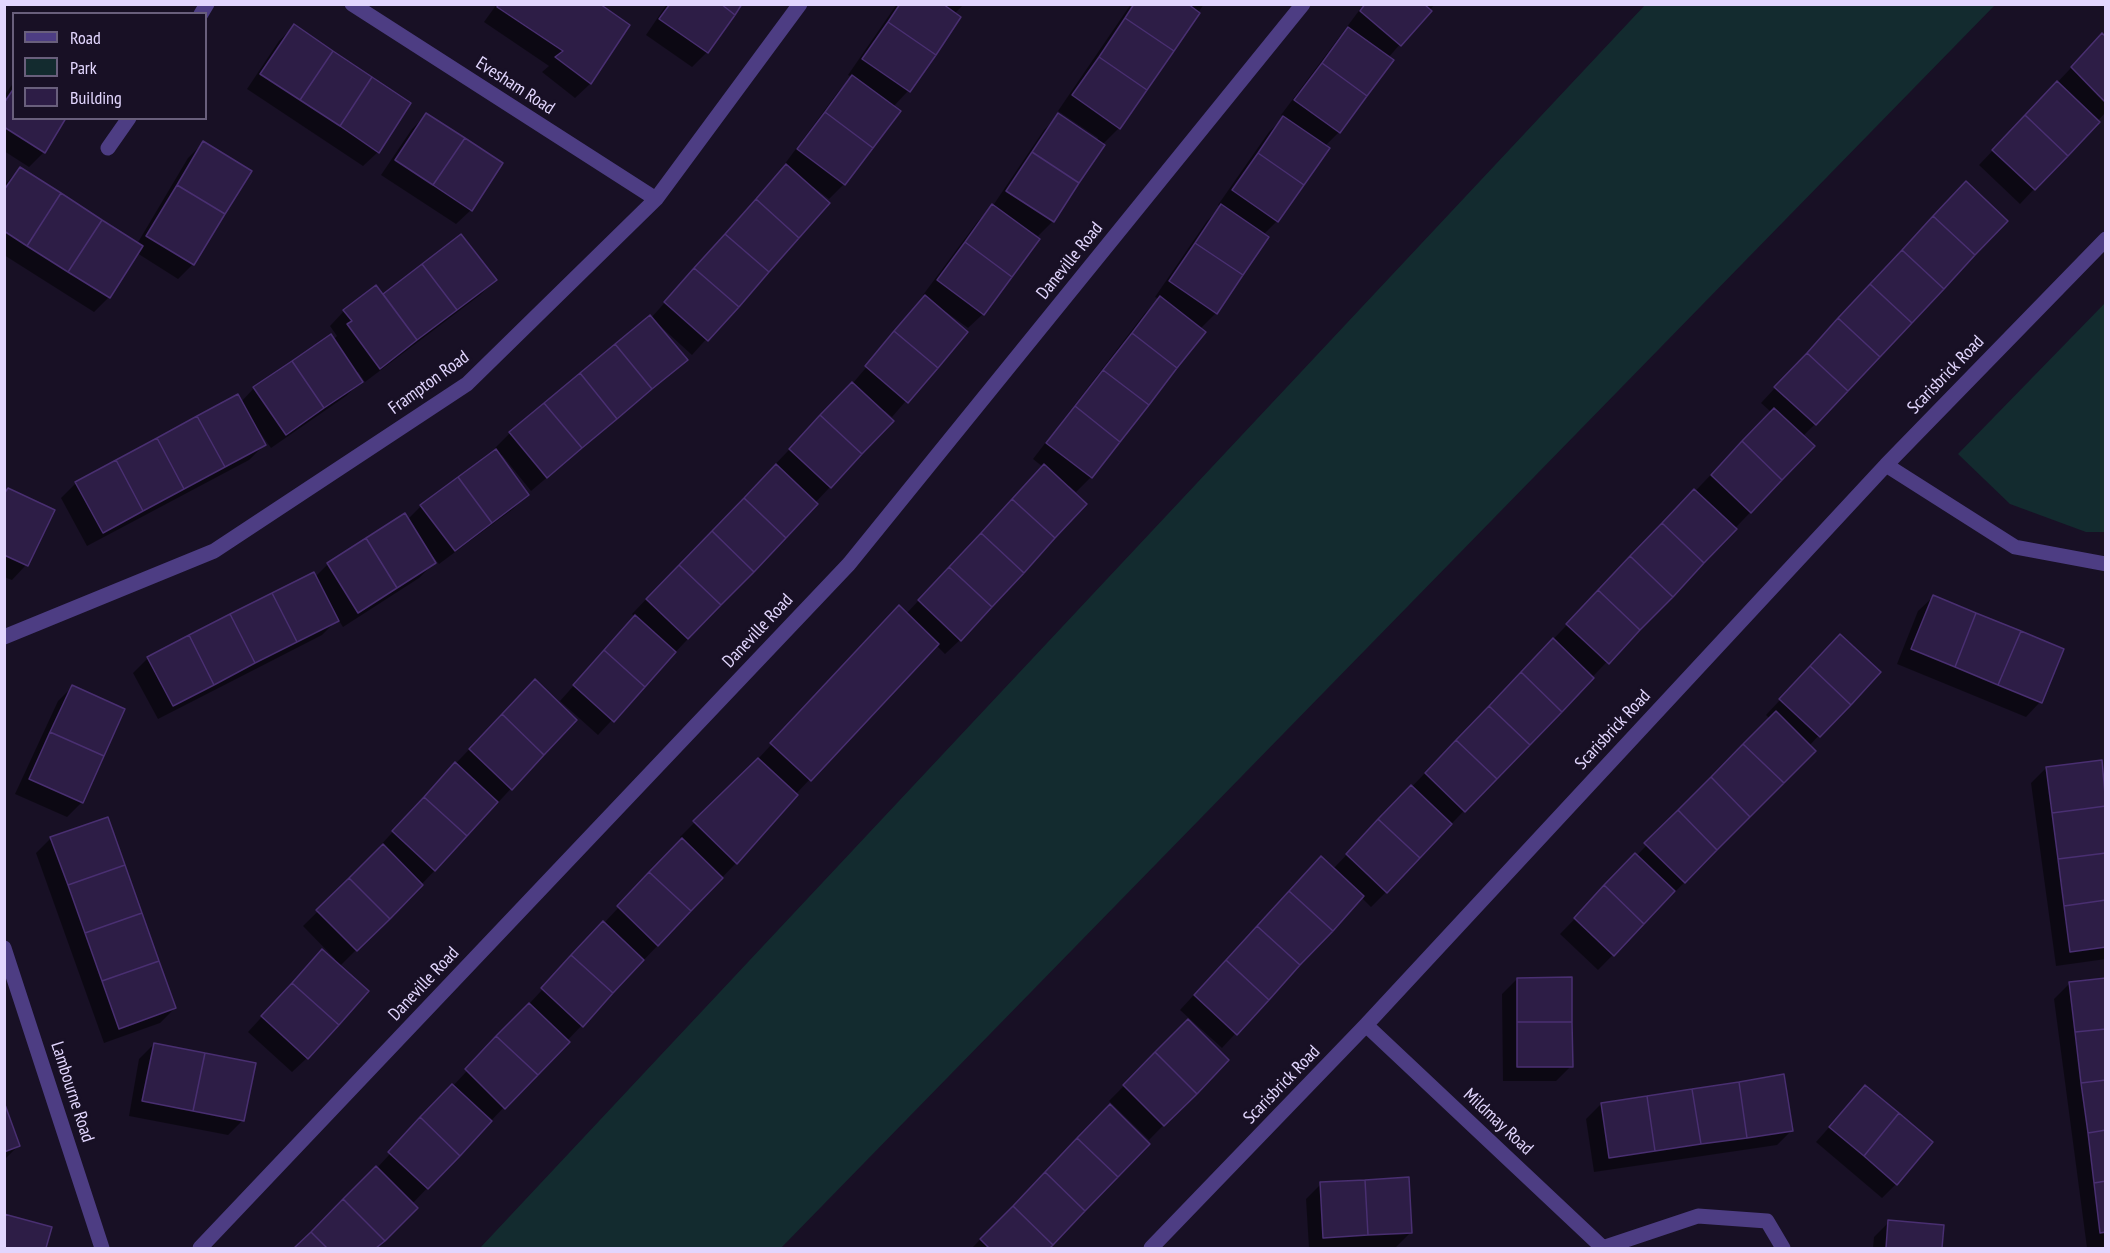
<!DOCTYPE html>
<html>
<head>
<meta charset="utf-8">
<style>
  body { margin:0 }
  #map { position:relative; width:2110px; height:1253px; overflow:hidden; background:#181025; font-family:"PT Sans Narrow",sans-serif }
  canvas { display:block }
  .frame { position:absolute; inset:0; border:6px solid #e2d6fe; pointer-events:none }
  .legend { position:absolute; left:12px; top:12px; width:195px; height:108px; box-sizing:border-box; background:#181025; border:2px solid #695f7c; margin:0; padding:8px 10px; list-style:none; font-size:18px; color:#e2d6fe }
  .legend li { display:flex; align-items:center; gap:12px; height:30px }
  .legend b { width:30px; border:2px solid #695f7c }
</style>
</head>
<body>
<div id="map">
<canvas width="2110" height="1253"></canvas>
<div class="frame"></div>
<ul class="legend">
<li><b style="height:8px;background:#4d3d83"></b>Road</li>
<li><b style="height:16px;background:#132b2f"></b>Park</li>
<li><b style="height:16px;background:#2d1d46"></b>Building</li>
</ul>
</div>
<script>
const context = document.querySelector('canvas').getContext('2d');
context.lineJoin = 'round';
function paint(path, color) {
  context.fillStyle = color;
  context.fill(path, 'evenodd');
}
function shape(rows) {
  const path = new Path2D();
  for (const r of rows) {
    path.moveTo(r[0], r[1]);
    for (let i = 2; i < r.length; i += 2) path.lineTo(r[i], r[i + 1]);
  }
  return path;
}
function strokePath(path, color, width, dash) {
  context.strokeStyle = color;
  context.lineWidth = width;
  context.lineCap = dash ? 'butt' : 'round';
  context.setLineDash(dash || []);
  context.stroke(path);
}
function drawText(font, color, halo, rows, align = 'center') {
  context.font = font + ' "PT Sans Narrow",sans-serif';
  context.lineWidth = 6;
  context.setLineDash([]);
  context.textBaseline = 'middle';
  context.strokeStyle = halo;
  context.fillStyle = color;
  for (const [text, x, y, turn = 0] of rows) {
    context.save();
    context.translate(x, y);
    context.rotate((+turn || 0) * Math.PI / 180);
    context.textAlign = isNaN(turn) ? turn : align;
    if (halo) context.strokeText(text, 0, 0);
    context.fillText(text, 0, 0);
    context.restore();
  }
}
const green = shape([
  [1645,5,1995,5,781,1248,480,1248],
  [2105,303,2105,532,2086,532,2010,504,1958,454]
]);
const shadow = shape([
  [497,4,598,4,628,25,590,84,575,98,542,72,549,66,484,22],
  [667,4,741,4,707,52,692,67,646,35],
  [897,4,964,4,954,14,959,18,908,91,893,107,898,111,844,184,829,199,813,187,811,189,828,203,692,355,659,325,686,360,531,491,502,455,500,457,527,495,513,509,439,564,430,553,429,554,434,563,419,578,343,627,338,619,322,635,158,719,133,673,148,658,315,577,328,564,407,520,421,506,497,450,495,448,510,433,651,318,786,167,784,165,838,92,852,77,848,75],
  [1131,4,1204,4,1119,128,1102,145,1053,221,1038,236,1032,232,983,314,968,328,946,312,945,314,966,332,892,417,885,411,830,487,598,735,560,701,635,617,632,614,853,383,926,297,923,295,978,221,992,207,1044,130,1059,115,1097,141,1098,138,1058,111],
  [1364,4,1435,4,1388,58,1339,132,1325,146,1277,221,1263,235,1216,313,1200,329,1203,332,1091,477,1076,492,1069,486,1067,488,960,640,945,654,936,645,795,795,736,863,412,1204,416,1208,375,1248,296,1248,376,1169,682,839,680,837,758,759,884,622,906,614,1043,467,1033,459,1145,313,1159,299,1155,297,1207,221,1221,207,1218,205,1269,132,1284,117,1281,115],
  [294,26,378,152,363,166,247,89,279,41],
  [2106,31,2106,112,2020,204,1979,165],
  [14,82,14,118,44,152,29,167,4,151,4,96],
  [426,115,471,210,456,224,381,175,412,129],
  [203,143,193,264,178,279,137,253,109,297,94,312,4,255,4,185,20,169,137,244,188,158],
  [1951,198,1815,424,1802,437,1813,447,1386,892,1371,907,1361,897,1222,1048,1180,1010,1307,872,1333,869,1771,412,1761,403],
  [461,236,495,280,480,295,365,382,358,372,356,374,361,382,346,396,271,448,259,431,257,432,264,445,249,460,87,546,61,498,76,483,241,402,254,388,333,340,337,336,330,326,344,311,383,296],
  [4,488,53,511,26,565,12,580,4,577],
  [1933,597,2040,702,2026,717,1897,664,1918,611],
  [1826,651,1878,672,1809,746,1814,751,1598,970,1560,934,1770,719,1766,715],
  [73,686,123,710,82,802,67,817,15,794,58,701],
  [520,696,575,720,421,885,340,966,307,1058,292,1072,248,1032,322,951,334,961,335,959,303,926,381,849,379,847,441,779],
  [2046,768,2106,801,2106,959,2056,966,2031,783],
  [51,838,175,1008,160,1023,104,1043,36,853],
  [1517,979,1571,1066,1556,1081,1503,1081,1502,994],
  [2106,979,2106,1248,2087,1248,2054,999,2069,984],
  [1188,1021,1227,1060,1149,1140,1109,1101],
  [154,1044,243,1120,228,1135,129,1116,139,1059],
  [1865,1087,1896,1184,1882,1198,1816,1142],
  [1601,1104,1792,1130,1777,1145,1594,1172,1586,1119],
  [4,1106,18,1146,4,1160],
  [1095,1121,1148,1144,1047,1248,972,1248],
  [1321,1184,1411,1232,1396,1247,1309,1248,1306,1199],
  [4,1216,50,1228,45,1248,4,1248],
  [1889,1222,1943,1226,1941,1248,1873,1248,1874,1237]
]);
const building = shape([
  [499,4,600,4,630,25,591,84,555,57,563,51,497,7,499,4],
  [670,4,721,4,735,15,708,53,659,19,670,4],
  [721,4,742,4,735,15,721,4],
  [900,4,943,4,961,17,936,55,888,22,900,4],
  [1134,4,1188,4,1200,13,1174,51,1125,18,1134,4],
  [1365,4,1424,4,1432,11,1401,46,1360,11,1365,4],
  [1125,18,1174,51,1147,90,1099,57,1125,18],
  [888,22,936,55,910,92,862,59,888,22],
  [294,24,333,51,300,100,260,74,294,24],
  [1348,27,1394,60,1367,96,1322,63,1348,27],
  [2102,33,2106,37,2106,103,2071,67,2102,33],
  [333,51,372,77,340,126,300,100,333,51],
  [1099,57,1147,90,1120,129,1072,95,1099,57],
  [1322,63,1367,96,1340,133,1294,100,1322,63],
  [852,75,901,111,873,148,825,112,852,75],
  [372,77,411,103,379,153,340,126,372,77],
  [2057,81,2100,122,2068,156,2025,115,2057,81],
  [14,88,14,118,66,118,45,153,4,127,4,103,14,88],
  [825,112,873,148,845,185,797,149,825,112],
  [426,113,465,138,433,185,395,160,426,113],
  [1058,113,1105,145,1079,183,1032,152,1058,113],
  [2025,115,2068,156,2035,190,1992,150,2025,115],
  [1283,116,1330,148,1304,185,1258,153,1283,116],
  [465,138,503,163,472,211,433,185,465,138],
  [203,141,252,171,225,214,177,185,203,141],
  [1032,152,1079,183,1054,222,1006,191,1032,152],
  [1258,153,1304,185,1278,222,1232,190,1258,153],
  [786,164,830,203,799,238,756,199,786,164],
  [20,167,61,193,27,246,4,231,4,190,20,167],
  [1966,181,2008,221,1975,255,1933,216,1966,181],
  [177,185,225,214,194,265,146,236,177,185],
  [61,193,102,220,68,272,27,246,61,193],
  [756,199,799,238,769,272,725,234,756,199],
  [992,204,1040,239,1012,277,965,242,992,204],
  [1221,204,1269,237,1243,275,1195,243,1221,204],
  [1933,216,1975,255,1944,289,1902,250,1933,216],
  [102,220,143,246,110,298,68,272,102,220],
  [461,234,497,280,457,310,422,264,461,234],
  [725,234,769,272,739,307,694,268,725,234],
  [965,242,1012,277,984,315,937,280,965,242],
  [1195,243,1243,275,1217,314,1169,281,1195,243],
  [1902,250,1944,289,1912,323,1870,284,1902,250],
  [422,264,457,310,417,340,383,294,422,264],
  [694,268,739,307,708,341,664,302,694,268],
  [1870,284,1912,323,1880,357,1838,318,1870,284],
  [376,285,417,340,380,369,347,324,352,321,343,310,376,285],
  [925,295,968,332,938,368,894,331,925,295],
  [1160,296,1206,332,1177,368,1132,333,1160,296],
  [650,315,688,360,652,389,615,344,650,315],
  [1838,318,1880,357,1848,391,1807,353,1838,318],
  [894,331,938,368,908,403,865,366,894,331],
  [1132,333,1177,368,1149,405,1103,370,1132,333],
  [331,334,363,382,324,408,292,361,331,334],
  [615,344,652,389,617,419,580,373,615,344],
  [1807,353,1848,391,1816,425,1774,387,1807,353],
  [292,361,324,408,286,435,253,387,292,361],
  [1103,370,1149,405,1120,442,1075,406,1103,370],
  [580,373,617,419,582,448,544,403,580,373],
  [852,382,894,421,862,454,820,415,852,382],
  [238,394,266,445,225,467,197,416,238,394],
  [544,403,582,448,547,478,509,432,544,403],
  [1075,406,1120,442,1092,478,1046,443,1075,406],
  [1774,408,1815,446,1782,480,1742,441,1774,408],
  [820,415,862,454,831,488,789,449,820,415],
  [197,416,225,467,184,489,157,438,197,416],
  [157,438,184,489,143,511,116,460,157,438],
  [1742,441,1782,480,1751,513,1711,475,1742,441],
  [496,449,529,495,492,523,458,477,496,449],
  [116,460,143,511,103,533,75,482,116,460],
  [776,464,818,504,786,538,744,498,776,464],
  [1044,464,1087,504,1055,538,1012,499,1044,464],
  [458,477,492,523,455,551,420,505,458,477],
  [8,488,55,510,28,566,4,555,4,494,8,488],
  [1694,489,1737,529,1704,563,1662,523,1694,489],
  [744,498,786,538,754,572,712,531,744,498],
  [1012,499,1055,538,1024,573,981,533,1012,499],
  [405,513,436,563,397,588,366,538,405,513],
  [1662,523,1704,563,1673,597,1630,556,1662,523],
  [712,531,754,572,721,605,679,565,712,531],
  [981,533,1024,573,992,607,949,567,981,533],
  [366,538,397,588,358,613,327,563,366,538],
  [1630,556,1673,597,1640,630,1598,590,1630,556],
  [679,565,721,605,688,639,646,599,679,565],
  [949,567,992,607,961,641,918,600,949,567],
  [314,572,339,621,297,642,272,593,314,572],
  [1598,590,1640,630,1609,664,1566,624,1598,590],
  [272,593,297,642,255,663,230,614,272,593],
  [1933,595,1976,613,1955,667,1911,649,1933,595],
  [899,605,939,644,811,781,770,743,899,605],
  [1976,613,2021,631,1998,685,1955,667,1976,613],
  [230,614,255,663,214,685,189,635,230,614],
  [635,615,676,652,645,687,604,650,635,615],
  [2021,631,2064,649,2042,703,1998,685,2021,631],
  [1840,634,1881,672,1851,705,1810,666,1840,634],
  [189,635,214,685,173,706,147,657,189,635],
  [1553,638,1594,678,1562,712,1521,672,1553,638],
  [604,650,645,687,614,722,573,685,604,650],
  [1810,666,1851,705,1820,737,1779,699,1810,666],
  [1521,672,1562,712,1530,745,1489,706,1521,672],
  [535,679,577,720,544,755,502,714,535,679],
  [72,685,125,709,104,756,50,732,72,685],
  [1489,706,1530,745,1497,779,1456,740,1489,706],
  [1776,711,1816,751,1784,783,1743,744,1776,711],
  [502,714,544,755,512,790,469,749,502,714],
  [50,732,104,756,83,803,29,779,50,732],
  [1456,740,1497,779,1465,812,1425,773,1456,740],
  [1743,744,1784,783,1750,817,1711,777,1743,744],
  [758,758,798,795,737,864,693,821,758,758],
  [2102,760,2106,806,2052,813,2046,767,2102,760],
  [455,762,498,802,467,836,424,797,455,762],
  [1711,777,1750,817,1717,850,1678,810,1711,777],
  [1411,785,1452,824,1420,858,1378,819,1411,785],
  [424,797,467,836,435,871,392,831,424,797],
  [2106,806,2106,853,2058,859,2052,813,2106,806],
  [1678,810,1717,850,1685,883,1644,843,1678,810],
  [108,817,125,865,68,885,50,837,108,817],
  [1378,819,1420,858,1387,893,1346,854,1378,819],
  [682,838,723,878,691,911,649,872,682,838],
  [383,844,423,885,390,919,349,878,383,844],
  [1635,853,1675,891,1644,924,1604,885,1635,853],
  [2106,853,2106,900,2064,906,2058,859,2106,853],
  [1321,856,1364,896,1333,931,1289,891,1321,856],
  [125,865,142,913,85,933,68,885,125,865],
  [649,872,691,911,658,946,617,906,649,872],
  [349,878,390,919,357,951,316,910,349,878],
  [1604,885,1644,924,1614,956,1574,918,1604,885],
  [1289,891,1333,931,1300,965,1257,926,1289,891],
  [2106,900,2106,947,2070,952,2064,906,2106,900],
  [142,913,159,961,102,981,85,933,142,913],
  [603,921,644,960,613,993,571,955,603,921],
  [1257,926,1300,965,1269,1000,1226,960,1257,926],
  [322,949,369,991,339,1025,292,983,322,949],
  [571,955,613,993,583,1027,541,988,571,955],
  [1226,960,1269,1000,1237,1035,1194,995,1226,960],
  [159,961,176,1008,119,1029,102,981,159,961],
  [1572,977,1572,1022,1517,1022,1517,978,1572,977],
  [2106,978,2106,1029,2075,1032,2069,982,2106,978],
  [292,983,339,1025,308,1059,261,1016,292,983],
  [529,1003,570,1042,538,1075,496,1036,529,1003],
  [1188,1019,1229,1060,1197,1094,1155,1052,1188,1019],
  [1517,1022,1572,1022,1573,1067,1517,1067,1517,1022],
  [2106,1029,2106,1080,2081,1083,2075,1032,2106,1029],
  [496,1036,538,1075,505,1109,465,1069,496,1036],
  [154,1043,205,1053,193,1111,142,1101,154,1043],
  [1155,1052,1197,1094,1164,1126,1123,1085,1155,1052],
  [205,1053,256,1063,244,1121,193,1111,205,1053],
  [1784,1074,1793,1131,1747,1138,1739,1082,1784,1074],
  [2106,1080,2106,1130,2088,1133,2081,1083,2106,1080],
  [1739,1082,1747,1138,1701,1144,1692,1089,1739,1082],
  [452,1084,492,1121,460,1156,420,1117,452,1084],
  [1865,1085,1899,1113,1864,1156,1829,1127,1865,1085],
  [1692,1089,1701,1144,1655,1151,1647,1096,1692,1089],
  [1647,1096,1655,1151,1609,1158,1601,1103,1647,1096],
  [4,1102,20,1146,4,1152,4,1102],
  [1110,1104,1150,1144,1118,1177,1077,1138,1110,1104],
  [1899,1113,1933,1142,1897,1185,1864,1156,1899,1113],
  [420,1117,460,1156,428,1189,388,1152,420,1117],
  [2106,1130,2106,1181,2094,1183,2088,1133,2106,1130],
  [1077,1138,1118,1177,1085,1211,1045,1172,1077,1138],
  [376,1166,418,1208,385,1241,343,1199,376,1166],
  [1045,1172,1085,1211,1053,1245,1013,1206,1045,1172],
  [1409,1177,1412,1233,1368,1235,1365,1180,1409,1177],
  [1365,1180,1368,1235,1323,1238,1320,1182,1365,1180],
  [2106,1181,2106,1232,2100,1233,2094,1183,2106,1181],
  [343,1199,385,1241,376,1248,327,1248,311,1232,343,1199],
  [1013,1206,1053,1245,1050,1248,989,1248,980,1239,1013,1206],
  [4,1214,52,1227,46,1248,4,1248,4,1214],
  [1888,1220,1944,1225,1942,1248,1886,1248,1888,1220],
  [311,1232,327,1248,294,1248,311,1232]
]);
const minor = shape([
  [352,4,656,199],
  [201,14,207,4],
  [108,148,129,118],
  [1886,465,2015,547,2106,564],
  [4,637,214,551,467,384,656,199,800,4],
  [4,948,102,1248],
  [1366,1025,1602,1247],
  [200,1248,849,564,1303,4],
  [1151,1248,1366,1025,1886,465,2106,239],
  [1602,1248,1698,1216,1767,1221,1783,1248]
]);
const streetNames = [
  ["Evesham Road",515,86,33],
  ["Daneville Road",1070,261,-51],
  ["Scarisbrick Road",1946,375,-46],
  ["Frampton Road",429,383,-36],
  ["Daneville Road",758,631,-47],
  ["Scarisbrick Road",1613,730,-47],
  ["Daneville Road",424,984,-47],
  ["Scarisbrick Road",1282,1085,-46],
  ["Lambourne Road",72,1092,72],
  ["Mildmay Road",1498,1122,43]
];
paint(green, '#132b2f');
paint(shadow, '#0007');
paint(building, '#2d1d46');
strokePath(building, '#492f71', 1.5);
strokePath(minor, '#4d3d83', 15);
drawText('18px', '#e2d6fe', '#181025', streetNames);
</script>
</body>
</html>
